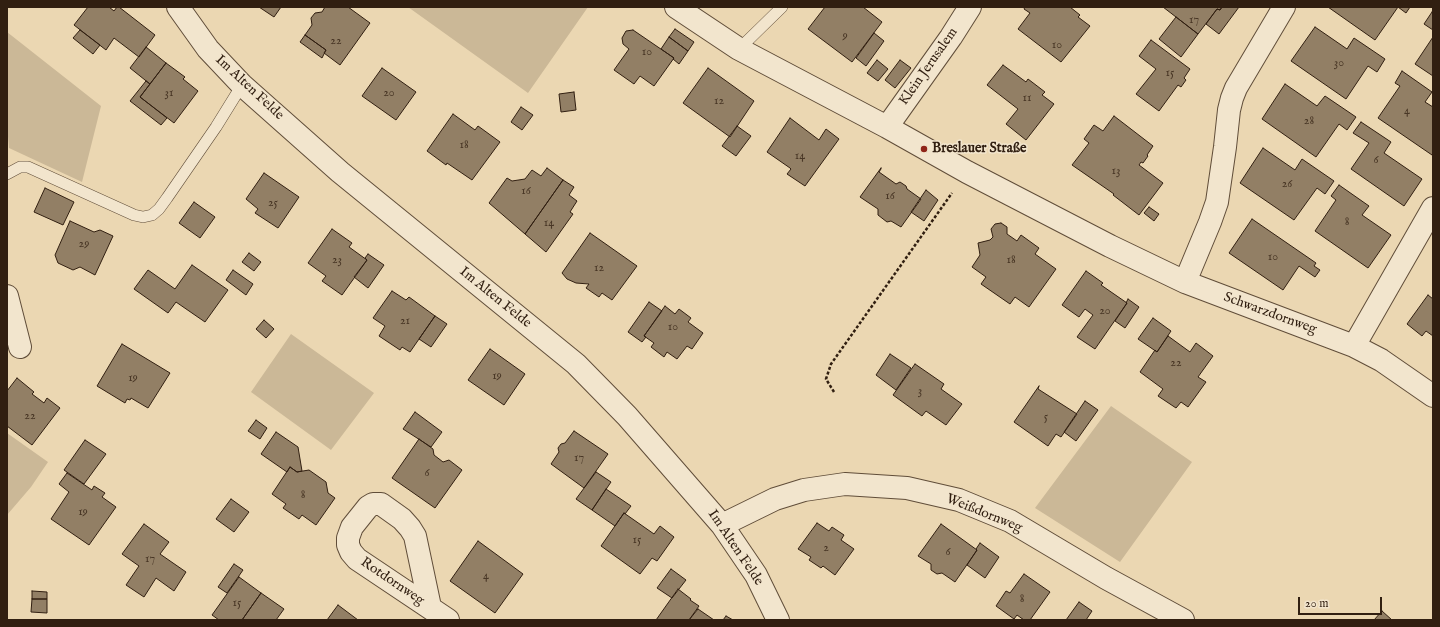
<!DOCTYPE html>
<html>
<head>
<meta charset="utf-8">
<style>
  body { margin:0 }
  #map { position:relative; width:1440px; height:627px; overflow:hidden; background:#ebd7b2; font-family:"IM FELL English",serif }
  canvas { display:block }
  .frame { position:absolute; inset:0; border:8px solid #311f11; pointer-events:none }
  .scale { position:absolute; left:1298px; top:597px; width:84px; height:18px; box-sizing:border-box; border:2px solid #311f11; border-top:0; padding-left:5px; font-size:12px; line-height:14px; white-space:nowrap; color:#311f11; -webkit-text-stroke:3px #f2e5cd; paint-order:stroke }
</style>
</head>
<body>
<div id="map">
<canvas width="1440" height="627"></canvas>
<div class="frame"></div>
<div class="scale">20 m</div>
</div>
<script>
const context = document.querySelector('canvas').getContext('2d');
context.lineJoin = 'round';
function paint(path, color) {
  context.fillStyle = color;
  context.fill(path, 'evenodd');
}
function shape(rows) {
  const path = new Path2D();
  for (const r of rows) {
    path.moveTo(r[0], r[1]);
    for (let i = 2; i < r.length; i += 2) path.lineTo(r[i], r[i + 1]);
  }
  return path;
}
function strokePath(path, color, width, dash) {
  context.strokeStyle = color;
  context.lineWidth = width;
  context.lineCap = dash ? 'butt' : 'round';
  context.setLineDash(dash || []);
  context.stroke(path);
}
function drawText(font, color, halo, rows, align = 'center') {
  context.font = font + ' "IM FELL English",serif';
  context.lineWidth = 3;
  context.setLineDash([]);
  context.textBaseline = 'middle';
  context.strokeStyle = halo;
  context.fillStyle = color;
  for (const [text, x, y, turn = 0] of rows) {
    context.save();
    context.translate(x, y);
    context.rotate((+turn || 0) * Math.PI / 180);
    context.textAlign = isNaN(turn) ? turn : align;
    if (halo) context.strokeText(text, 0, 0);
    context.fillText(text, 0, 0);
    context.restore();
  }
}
const green = shape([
  [408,7,588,7,528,93],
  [7,32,101,106,82,182,9,148,7,125],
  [291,334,374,393,331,450,251,392],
  [1111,406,1192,462,1120,562,1035,508],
  [7,433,48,462,31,487,7,515]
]);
const building = shape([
  [88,7,109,7,114,11,117,7,119,7,155,35,139,57,114,38,106,50,74,25,88,7],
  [259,7,281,7,274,17,259,7],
  [325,7,348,7,370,23,340,65,324,53,326,50,305,35,312,25,311,18,315,13,322,12,325,7],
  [825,7,863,7,882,22,852,62,808,29,825,7],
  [1025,7,1070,7,1080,15,1078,17,1090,26,1061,62,1018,29,1030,13,1024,9,1025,7],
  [1163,7,1222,7,1220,10,1217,9,1198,34,1163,7],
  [1222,7,1239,7,1219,34,1206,24,1217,9,1220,10,1222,7],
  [1328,7,1410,7,1406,13,1398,7,1375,40,1328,7],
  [1432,12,1433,13,1433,30,1424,24,1432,12],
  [1176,17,1198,34,1181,57,1159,39,1176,17],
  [1315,27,1347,49,1354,38,1385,59,1377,72,1368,66,1346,99,1291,61,1315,27],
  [675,29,694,42,688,51,669,37,675,29],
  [80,30,100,45,93,54,73,38,80,30],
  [633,30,674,58,654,86,640,76,634,84,614,70,629,49,623,44,622,38,626,31,633,30],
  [874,33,884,41,866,66,856,58,874,33],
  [305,35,326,50,322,58,300,42,305,35],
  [669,37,688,51,679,64,673,59,674,58,661,49,669,37],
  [1433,37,1433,76,1415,64,1433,37],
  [1151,40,1190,69,1184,78,1186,80,1181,87,1178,85,1159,111,1136,94,1156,69,1139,56,1151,40],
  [146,47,166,63,150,84,130,68,146,47],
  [877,60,888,69,878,81,867,73,877,60],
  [900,60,911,68,895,88,885,80,900,60],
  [166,63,185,77,183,79,198,91,174,123,140,97,166,63],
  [1003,65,1026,82,1028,79,1045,92,1042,95,1054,104,1026,140,1006,124,1018,109,987,85,1003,65],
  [382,68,416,92,396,120,362,96,382,68],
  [708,68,754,101,730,137,683,103,708,68],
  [1402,71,1432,92,1425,102,1433,107,1433,153,1432,155,1378,118,1400,86,1395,83,1402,71],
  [146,81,150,84,140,97,167,118,161,125,130,101,146,81],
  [1285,84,1317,106,1325,96,1356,117,1347,130,1339,124,1316,157,1262,119,1285,84],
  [574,92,576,110,561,112,559,94,574,92],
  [521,107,533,115,522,130,511,122,521,107],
  [453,114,475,130,478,126,500,142,472,180,447,163,446,165,427,151,453,114],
  [1114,116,1153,146,1147,155,1148,156,1143,163,1141,162,1139,165,1163,183,1139,215,1113,195,1114,194,1072,165,1089,143,1084,139,1094,125,1103,131,1114,116],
  [790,118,819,140,826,129,839,139,805,186,787,174,791,169,790,168,767,152,790,118],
  [1361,122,1391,142,1384,153,1422,179,1404,206,1351,169,1369,143,1353,133,1361,122],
  [737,126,751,136,736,156,722,146,737,126],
  [1263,148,1295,170,1302,159,1334,181,1325,194,1317,188,1294,220,1240,183,1263,148],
  [547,168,563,180,525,234,489,203,507,178,512,181,525,179,532,170,541,176,547,168],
  [881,168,881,169,879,172,896,184,900,182,906,186,907,189,921,199,901,227,891,221,887,222,878,215,878,209,860,197,881,168],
  [264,173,299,197,278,228,255,213,258,209,246,199,264,173],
  [563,180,574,187,569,195,577,201,570,212,573,214,546,252,525,234,563,180],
  [1339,185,1369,206,1362,215,1391,235,1368,268,1315,231,1336,200,1331,196,1339,185],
  [45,188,74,202,63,225,34,212,45,188],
  [926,190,938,200,924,221,911,212,926,190],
  [194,202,215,217,200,238,179,223,194,202],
  [1149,207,1159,214,1154,221,1144,213,1149,207],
  [1252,219,1316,263,1314,266,1320,270,1315,277,1299,266,1283,290,1229,253,1252,219],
  [70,221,94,232,100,230,113,236,95,275,80,267,73,270,58,263,55,255,70,221],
  [1001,223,1007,227,1007,234,1017,241,1021,235,1039,248,1035,254,1056,269,1029,307,1015,297,1010,304,981,284,986,277,972,267,980,255,978,243,990,240,993,237,991,229,995,224,1001,223],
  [332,229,352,243,349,247,367,260,342,295,322,281,326,276,308,263,332,229],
  [590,233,637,266,612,300,602,293,599,297,586,288,589,284,576,283,567,279,562,273,590,233],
  [249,253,261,262,254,271,242,262,249,253],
  [368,254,384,265,368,288,354,277,367,260,365,258,368,254],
  [192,265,228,290,205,322,176,302,168,313,134,289,148,270,175,289,192,265],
  [233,270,253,284,246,295,226,280,233,270],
  [1086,271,1103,283,1101,285,1127,303,1095,349,1077,337,1093,315,1085,309,1079,317,1062,305,1086,271],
  [392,291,406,300,409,297,435,316,410,352,402,347,400,350,379,336,385,326,373,318,392,291],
  [1428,295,1433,299,1433,336,1426,331,1422,336,1407,324,1428,295],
  [1128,299,1139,307,1125,328,1115,321,1127,303,1126,303,1128,299],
  [649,302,662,311,644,336,646,337,642,342,628,332,649,302],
  [665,306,675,314,679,309,691,318,688,322,703,333,692,349,687,346,677,359,667,352,664,357,651,347,654,343,644,336,665,306],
  [435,316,447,324,431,347,419,339,435,316],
  [1153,318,1171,331,1157,352,1138,339,1153,318],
  [264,320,274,329,266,338,256,329,264,320],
  [1168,336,1190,352,1196,343,1213,356,1198,377,1206,382,1188,407,1181,402,1176,408,1158,396,1163,389,1140,372,1155,350,1157,352,1168,336],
  [122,344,170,373,148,408,131,398,130,400,127,399,125,403,97,386,122,344],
  [490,349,525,374,504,405,468,380,490,349],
  [890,354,911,368,896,390,876,375,890,354],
  [915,364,944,384,941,389,962,404,946,425,926,411,922,416,893,395,915,364],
  [17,378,34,392,32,394,44,403,47,398,60,408,32,445,7,426,7,391,17,378],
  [1039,386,1038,389,1077,414,1061,437,1056,434,1048,446,1014,422,1039,386],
  [1085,401,1098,410,1076,441,1064,432,1085,401],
  [415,412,442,432,431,447,403,429,415,412],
  [256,420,267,428,260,439,248,431,256,420],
  [574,431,608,454,584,488,551,464,559,452,558,448,561,444,565,443,574,431],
  [276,432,298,447,302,471,297,472,290,467,287,472,261,454,276,432],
  [419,439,433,449,434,455,443,462,449,460,462,470,435,508,392,478,419,439],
  [85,440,106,454,84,484,64,470,85,440],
  [290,467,297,472,309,470,326,482,328,493,335,498,316,525,302,515,299,519,283,508,286,504,272,494,290,467],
  [596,472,611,482,592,510,576,499,596,472],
  [67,473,92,490,94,486,105,493,102,497,116,507,89,545,51,519,69,492,59,484,67,473],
  [606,489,631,506,625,514,624,513,615,526,592,510,606,489],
  [231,499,249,512,234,532,216,519,231,499],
  [624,513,654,534,660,526,674,537,657,561,652,558,640,574,601,546,624,513],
  [817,523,829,531,832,527,844,535,841,540,854,549,835,575,823,566,821,568,809,560,811,557,798,549,817,523],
  [144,524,169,542,160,554,186,572,174,591,156,578,144,597,126,585,139,566,122,554,144,524],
  [941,524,977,550,955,582,942,573,937,574,931,570,931,564,918,556,941,524],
  [478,541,523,574,495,613,450,581,478,541],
  [980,543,999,557,985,578,967,565,977,550,976,549,980,543],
  [234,564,243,570,227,593,218,587,234,564],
  [671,569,686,580,672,598,657,588,671,569],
  [1024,574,1050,592,1030,620,1024,620,1017,615,1014,619,996,606,1006,591,1010,593,1024,574],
  [239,577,261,593,242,620,219,620,212,615,239,577],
  [678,589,691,599,690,600,699,606,689,620,656,620,678,589],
  [32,591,47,592,47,599,32,599,32,591],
  [261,593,284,609,276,620,242,620,261,593],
  [32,599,47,599,47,613,31,612,32,599],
  [1079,602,1092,611,1086,620,1066,620,1079,602],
  [338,605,358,620,327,620,338,605],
  [698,609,714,620,689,620,698,609],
  [1382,611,1392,620,1374,620,1382,611],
  [726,616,733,620,723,620,726,616]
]);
const path = shape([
  [834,392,826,379,831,364,952,193]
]);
const service = shape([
  [739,49,782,7],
  [7,174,20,167,28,167,134,215,143,217,152,215,159,209,167,198,216,127,242,85]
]);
const minor = shape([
  [178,7,208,49,242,85,340,172,576,364,627,416,722,525,756,575,778,620],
  [676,7,739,49,887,127,967,172,1110,246,1185,282,1354,346,1381,360,1433,396],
  [887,127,951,37,970,7],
  [1185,282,1210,222,1217,202,1225,147,1229,110,1232,98,1236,88,1284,7],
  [7,296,20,347],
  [1354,346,1433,208],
  [722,525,775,499,804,490,845,484,907,488,959,500,1010,521,1106,578,1183,620],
  [430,607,415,536,410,528,402,519,381,504,373,504,368,507,352,527,348,538,348,545,351,552,357,559,448,620]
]);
const markers = [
  [924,149,4,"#8f2418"]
];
const numberNames = [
  ["17",1194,21],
  ["9",845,37],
  ["22",336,42],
  ["10",1057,46],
  ["10",647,53],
  ["30",1339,64],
  ["15",1170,74],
  ["31",169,94],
  ["20",389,94],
  ["11",1027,99],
  ["12",719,102],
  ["4",1407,112],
  ["28",1309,122],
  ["18",464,146],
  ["14",800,157],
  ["6",1376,161],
  ["13",1116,172],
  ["26",1287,185],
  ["16",526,192],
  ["16",890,197],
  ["25",273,204],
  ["8",1347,223],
  ["14",549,224],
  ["29",84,245],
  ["10",1273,258],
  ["23",337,261],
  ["18",1011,261],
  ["12",599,269],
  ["20",1105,312],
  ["21",405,322],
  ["10",673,328],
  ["22",1176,364],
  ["19",497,377],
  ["19",133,379],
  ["3",920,392],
  ["22",30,417],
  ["5",1046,418],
  ["17",579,459],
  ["6",427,474],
  ["8",303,496],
  ["19",83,513],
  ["15",637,541],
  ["2",826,549],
  ["6",948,553],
  ["17",150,560],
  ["4",486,577],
  ["8",1022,600],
  ["15",237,604]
];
const streetNames = [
  ["Klein Jerusalem",929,67,-55],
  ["Im Alten Felde",249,88,43],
  ["Im Alten Felde",495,298,39],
  ["Schwarzdornweg",1270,314,20],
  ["Weißdornweg",984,514,22],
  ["Im Alten Felde",735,548,56],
  ["Rotdornweg",392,582,34]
];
const poiNames = [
  ["Breslauer Straße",932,149]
];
paint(green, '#cbb897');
paint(building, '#927f65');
strokePath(building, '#311f11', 1);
strokePath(service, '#604d39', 12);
strokePath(minor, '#604d39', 24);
strokePath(path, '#311f11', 2.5, [3, 2]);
strokePath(service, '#f2e5cd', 11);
strokePath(minor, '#f2e5cd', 22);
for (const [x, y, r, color] of markers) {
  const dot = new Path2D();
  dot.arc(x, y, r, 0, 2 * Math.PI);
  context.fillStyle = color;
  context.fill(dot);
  strokePath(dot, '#f2e5cd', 1.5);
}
drawText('12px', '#493726', null, numberNames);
drawText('14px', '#311f11', '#f2e5cd', streetNames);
drawText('bold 14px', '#311f11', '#f2e5cd', poiNames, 'left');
</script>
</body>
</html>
